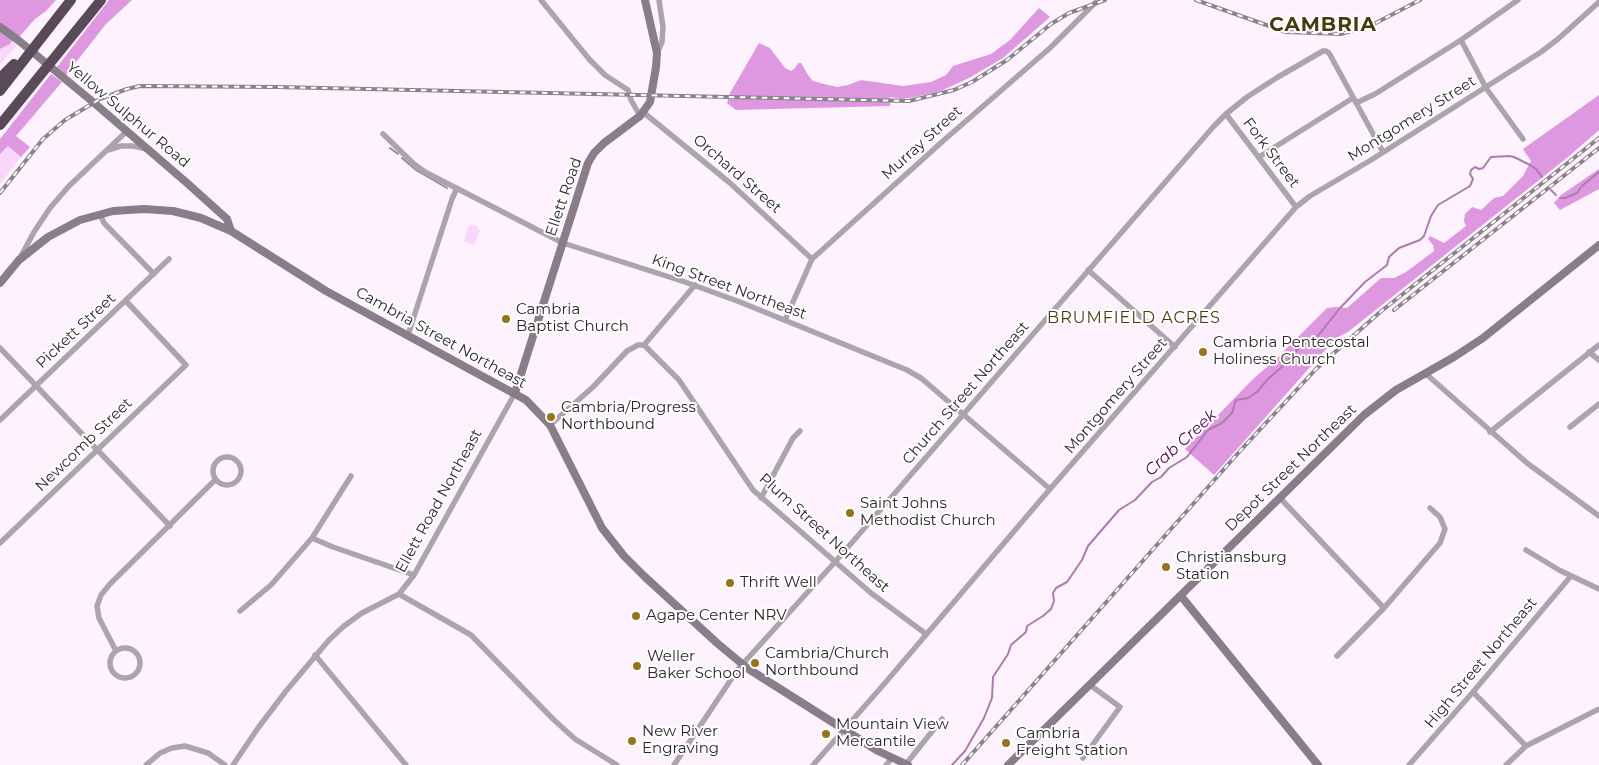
<!DOCTYPE html>
<html>
<head>
<meta charset="utf-8">
<style>
  body { margin:0 }
  canvas { display:block; background:#fef2fe }
</style>
</head>
<body>
<canvas width="1599" height="765"></canvas>
<script>
const context = document.querySelector('canvas').getContext('2d');
context.lineJoin = 'round';
function paint(path, color) {
  context.fillStyle = color;
  context.fill(path, 'evenodd');
}
function shape(rows) {
  const path = new Path2D();
  for (const r of rows) {
    if (r.length === 3) {
      path.moveTo(r[0] + r[2], r[1]);
      path.arc(r[0], r[1], r[2], 0, 2 * Math.PI);
      continue;
    }
    path.moveTo(r[0], r[1]);
    for (let i = 2; i < r.length; i += 2) path.lineTo(r[i], r[i + 1]);
  }
  return path;
}
function strokePath(path, color, width, dash) {
  context.strokeStyle = color;
  context.lineWidth = width;
  context.lineCap = dash ? 'butt' : 'round';
  context.setLineDash(dash || []);
  context.stroke(path);
}
function drawText(font, color, halo, rows, align = 'center') {
  context.font = font + ' Montserrat,sans-serif';
  context.lineWidth = 4;
  context.setLineDash([]);
  context.textBaseline = 'middle';
  context.strokeStyle = halo;
  context.fillStyle = color;
  for (const [text, x, y, turn = 0] of rows) {
    context.save();
    context.translate(x, y);
    context.rotate((+turn || 0) * Math.PI / 180);
    context.textAlign = isNaN(turn) ? turn : align;
    if (halo) context.strokeText(text, 0, 0);
    context.fillText(text, 0, 0);
    context.restore();
  }
}
const green = shape([
  [13,40,17,46,0,64,0,49,10,44],
  [8,145,21,157,0,184,0,154],
  [472,225,477,226,480,231,474,245,464,241,468,227]
]);
const forest = shape([
  [0,0,56,0,46,11,35,19,19,37,0,24],
  [109,0,132,0,106,24,66,75,57,67],
  [1039,8,1050,17,1003,58,969,78,941,91,915,97,902,99,890,97,890,106,736,110,727,103,730,93,759,43,770,48,785,68,791,71,795,68,798,63,801,63,808,75,813,81,824,84,837,87,848,85,861,80,903,86,931,82,946,75,953,66,991,54,1010,40],
  [0,31,13,40,10,44,0,49],
  [51,74,62,82,16,136,30,147,21,157,8,146,0,154,0,139],
  [1599,95,1599,130,1568,157,1348,332,1336,338,1214,475,1185,449,1254,378,1274,361,1327,308,1335,307,1347,308,1381,278,1394,278,1406,272,1434,251,1433,245,1428,239,1430,236,1444,243,1466,226,1464,221,1465,214,1472,207,1481,210,1494,198,1503,196,1523,176,1531,161,1523,149],
  [1599,169,1599,189,1560,210,1554,203,1561,195]
]);
const stream = shape([
  [390,148,398,154],
  [402,158,416,170,447,188],
  [1551,190,1556,195],
  [1560,198,1565,198,1577,193,1582,186,1599,172],
  [952,765,965,751,984,718,992,698,993,677,1008,654,1011,645,1026,632,1027,626,1043,616,1051,609,1054,601,1053,593,1056,588,1067,582,1082,560,1088,546,1119,510,1135,500,1152,482,1161,477,1169,468,1187,457,1208,430,1222,423,1232,413,1236,400,1248,398,1257,392,1268,379,1284,365,1299,348,1317,337,1340,308,1365,282,1387,265,1389,257,1399,248,1420,240,1424,236,1431,216,1438,205,1470,186,1473,179,1470,174,1471,170,1475,167,1479,169,1483,168,1491,157,1509,156,1514,157,1530,165,1536,169,1542,177]
]);
const street = shape([
  [541,0,589,59,605,75,628,90,631,100,640,116],
  [1461,40,1486,88,1523,139],
  [657,53,662,42,663,27,659,0],
  [1356,103,1375,94,1461,40,1518,0],
  [643,112,730,183,812,259],
  [1226,114,1296,207],
  [383,134,414,164,425,172,563,243,685,282,740,302,907,370,921,378,1050,489],
  [108,150,121,146,133,146,147,149],
  [1259,157,1353,98],
  [100,214,104,223,154,274],
  [21,256,34,232,50,208,69,186,127,131],
  [1088,270,1175,347],
  [785,320,812,259,943,141,1050,48,1098,0],
  [408,335,452,199,457,188],
  [644,345,679,380,753,490,871,593,926,634],
  [0,348,170,526],
  [1589,352,1599,360],
  [1425,373,1527,463,1599,516],
  [0,420,169,259],
  [550,425,593,387,627,351,638,345,644,345,695,285],
  [1570,427,1599,404],
  [1490,432,1599,345],
  [227,471,14],
  [761,498,793,438,800,431],
  [1280,498,1384,608],
  [312,538,333,547,414,575],
  [0,543,186,365,126,301],
  [1526,550,1559,570,1599,589],
  [399,594,471,635,553,719,575,739,617,765],
  [240,611,271,585,312,538,351,476],
  [125,663,15],
  [116,651,99,618,97,606,101,595,110,584,215,480],
  [315,655,406,765],
  [1337,656,1384,608,1440,543,1445,529,1440,517,1430,508],
  [1473,692,1526,746],
  [1083,758,1120,707,1090,685],
  [906,764,942,719],
  [146,765,160,753,172,748,185,746,208,753,225,765],
  [233,765,258,728,286,691,329,640,344,626,362,613,399,594,414,575,515,393],
  [674,765,738,669,835,562,1214,126,1226,114,1247,97,1278,77,1323,51,1326,51,1329,53,1383,152],
  [813,765,885,683,1050,489,1296,207,1310,196,1371,160,1541,52,1558,39,1599,2],
  [886,765,892,758],
  [1409,765,1473,692,1571,576],
  [1506,765,1526,746,1599,709]
]);
const secondary = shape([
  [0,27,18,40,93,102,187,183,227,219,231,231],
  [0,283,19,260,48,237,80,220,113,211,144,209,173,211,201,218,231,231,326,291,526,400,550,425,602,528,624,556,644,576,717,643,747,668,878,751,908,765],
  [515,393,588,163,594,153,604,143,640,116,650,102,656,67,657,53,645,0],
  [1181,596,1318,765],
  [1008,765,1364,415,1396,390,1454,357,1483,338,1599,245]
]);
const highway = shape([
  [0,78,14,64],
  [0,91,71,0],
  [0,125,101,0]
]);
const rail = shape([
  [1196,0,1286,32,1341,34,1372,25,1420,0],
  [0,193,43,139,65,120,100,99,127,89,140,86,277,87,909,101,954,90,972,82,1007,60,1051,24,1069,13,1105,0],
  [1394,310,1599,148],
  [962,765,1240,451,1316,369,1379,313,1599,138]
]);
const markers = [
  [506,319,5,"#95751c"],
  [1203,352,5,"#95751c"],
  [551,417,5,"#95751c"],
  [850,513,5,"#95751c"],
  [1166,567,5,"#95751c"],
  [730,583,5,"#95751c"],
  [636,616,5,"#95751c"],
  [755,663,5,"#95751c"],
  [637,666,5,"#95751c"],
  [826,734,5,"#95751c"],
  [632,741,5,"#95751c"],
  [1006,743,5,"#95751c"]
];
const streetNames = [
  ["Yellow Sulphur Road",128,115,40],
  ["Montgomery Street",1412,119,-32],
  ["Murray Street",922,143,-42],
  ["Fork Street",1271,153,53],
  ["Orchard Street",737,174,41],
  ["Ellett Road",564,197,-71],
  ["King Street Northeast",729,287,20],
  ["Pickett Street",76,331,-43],
  ["Cambria Street Northeast",441,338,29],
  ["Church Street Northeast",966,393,-49],
  ["Montgomery Street",1116,396,-49],
  ["Newcomb Street",84,445,-44],
  ["Depot Street Northeast",1291,468,-44],
  ["Ellett Road Northeast",439,501,-61],
  ["Plum Street Northeast",824,533,42],
  ["High Street Northeast",1481,663,-50]
];
const poiNames = [
  ["Cambria",516,310],
  ["Baptist Church",516,327],
  ["Cambria Pentecostal",1213,343],
  ["Holiness Church",1213,360],
  ["Cambria/Progress",561,408],
  ["Northbound",561,425],
  ["Saint Johns",860,504],
  ["Methodist Church",860,521],
  ["Christiansburg",1176,558],
  ["Station",1176,575],
  ["Thrift Well",740,583],
  ["Agape Center NRV",646,616],
  ["Cambria/Church",765,654],
  ["Northbound",765,671],
  ["Weller",647,657],
  ["Baker School",647,674],
  ["Mountain View",836,725],
  ["Mercantile",836,742],
  ["New River",642,732],
  ["Engraving",642,749],
  ["Cambria",1016,734],
  ["Freight Station",1016,751]
];
const neighbourhoodNames = [
  ["BRUMFIELD ACRES",1134,318]
];
const waterNames = [
  ["Crab Creek",1181,443,-42]
];
const districtNames = [
  ["CAMBRIA",1323,25]
];
paint(green, '#f9d7fa');
paint(forest, '#dd98e0');
strokePath(stream, '#ae7bb0', 2);
strokePath(street, '#aca4ac', 5.5);
strokePath(secondary, '#887d88', 8);
strokePath(highway, '#594959', 10);
strokePath(rail, '#8c828c', 4);
strokePath(rail, '#fff', 2, [5.5]);
for (const [x, y, r, color] of markers) {
  const dot = new Path2D();
  dot.arc(x, y, r, 0, 2 * Math.PI);
  context.fillStyle = color;
  context.fill(dot);
  strokePath(dot, '#fff', 2);
}
drawText('15px', '#2c252c', '#fff', streetNames);
drawText('15px', '#2c252c', '#fff', poiNames, 'left');
context.letterSpacing = '1px';
drawText('16px', '#483910', '#fff', neighbourhoodNames);
context.letterSpacing = '0px';
drawText('italic 16px', '#57005d', '#fff', waterNames);
context.letterSpacing = '1px';
drawText('bold 20px', '#483910', '#fff', districtNames);
context.letterSpacing = '0px';
</script>
</body>
</html>
